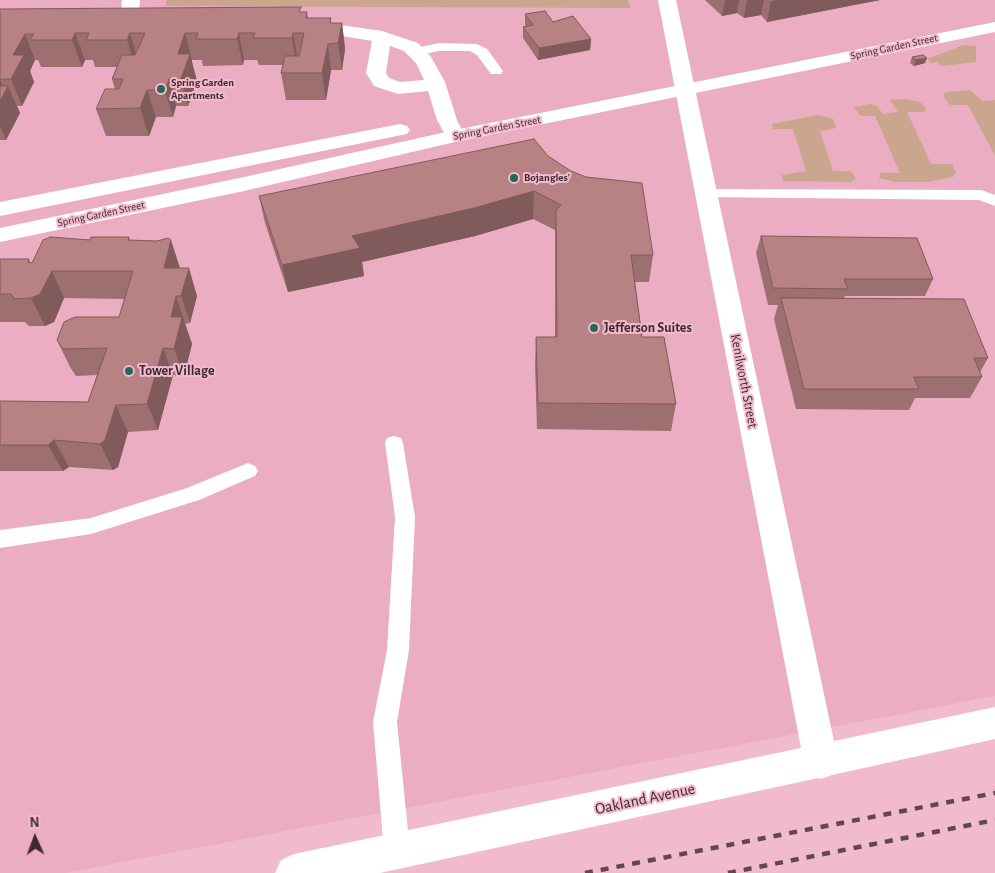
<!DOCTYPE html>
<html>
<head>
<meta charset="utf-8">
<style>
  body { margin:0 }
  #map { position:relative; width:995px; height:873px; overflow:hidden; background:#f2bbcd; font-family:"Alegreya Sans",sans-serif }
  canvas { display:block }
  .north { position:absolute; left:10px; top:813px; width:50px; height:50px; -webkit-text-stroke:4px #f2bbcd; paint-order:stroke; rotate:358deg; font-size:14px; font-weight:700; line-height:20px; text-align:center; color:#3e2930 }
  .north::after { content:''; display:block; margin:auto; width:18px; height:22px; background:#3e2930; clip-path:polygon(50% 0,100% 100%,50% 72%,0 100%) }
</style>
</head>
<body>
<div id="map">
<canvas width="995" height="873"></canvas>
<div class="north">N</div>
</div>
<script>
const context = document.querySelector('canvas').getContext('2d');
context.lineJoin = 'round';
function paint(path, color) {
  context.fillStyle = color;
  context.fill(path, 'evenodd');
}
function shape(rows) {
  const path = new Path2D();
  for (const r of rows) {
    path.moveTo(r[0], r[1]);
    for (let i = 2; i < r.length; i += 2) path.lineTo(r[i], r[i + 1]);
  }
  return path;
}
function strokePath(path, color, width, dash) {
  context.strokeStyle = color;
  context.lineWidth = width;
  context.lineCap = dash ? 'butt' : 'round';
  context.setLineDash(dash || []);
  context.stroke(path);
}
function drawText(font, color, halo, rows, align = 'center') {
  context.font = font + ' "Alegreya Sans",sans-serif';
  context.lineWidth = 4;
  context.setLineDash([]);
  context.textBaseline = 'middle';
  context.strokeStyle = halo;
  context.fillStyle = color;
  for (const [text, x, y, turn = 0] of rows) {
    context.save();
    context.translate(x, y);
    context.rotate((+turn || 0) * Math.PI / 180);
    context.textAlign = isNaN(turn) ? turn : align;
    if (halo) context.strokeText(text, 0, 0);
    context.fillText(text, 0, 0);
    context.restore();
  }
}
const built = shape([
  [0,0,995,0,995,696,65,873,0,873]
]);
const green = shape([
  [167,0,628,0,630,8,165,6],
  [964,45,976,46,976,62,942,66,936,62,931,63,927,59],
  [970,90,982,101,995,100,995,156,968,105,950,105,945,99,944,94,948,92],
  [904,99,920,102,926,108,925,112,907,112,931,164,952,164,956,173,953,177,927,182,895,182,879,178,880,173,900,173,875,116,861,116,854,107,870,104,876,105,883,114,898,112,890,100],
  [818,115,833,119,836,128,820,131,833,171,851,171,856,179,851,182,783,181,782,175,806,171,793,129,773,129,772,124]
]);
const lane = shape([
  [439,43,477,44,487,49,503,71,501,74,491,74,477,55,470,51,439,51,416,56,410,52,411,49,439,43],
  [707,189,981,190,995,195,995,206,979,200,702,197,699,194,702,191,707,189],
  [394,436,401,438,403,443,415,517,409,650,397,722,410,851,406,860,397,864,388,860,384,851,373,722,387,650,395,517,385,443,387,438,394,436],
  [248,463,255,466,258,471,255,476,199,500,91,534,0,548,0,530,91,518,187,488,248,463]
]);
const street = shape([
  [122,0,140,0,138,28,135,32,129,33,123,32,120,28,122,0],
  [658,0,676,0,834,741,995,707,995,739,832,775,821,779,818,778,380,873,275,873,281,860,294,854,801,748,658,0],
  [307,20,382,31,418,43,431,57,445,82,457,120,465,136,462,140,455,142,448,140,437,120,428,91,398,94,374,86,366,73,372,41,301,29,298,25,301,21,307,20],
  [390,46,404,51,416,63,424,80,400,82,389,78,386,73,390,46]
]);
const secondary = shape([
  [995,22,995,32,455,142,244,191,0,242,0,228,244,177,455,130,995,22],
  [400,124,407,126,410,130,407,134,0,216,0,202,400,124]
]);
const rail = shape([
  [585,873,995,793],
  [728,873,995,820]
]);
const wall = shape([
  [705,0,880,0,767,22,761,15,744,18,737,13,722,16],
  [0,9,307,12,308,18,332,23,342,23,345,49,342,70,331,70,326,100,286,100,281,73,283,65,259,65,257,60,244,60,243,65,203,66,202,60,192,60,192,62,197,81,188,106,176,106,173,117,156,117,149,136,106,136,96,109,115,89,112,79,117,67,95,67,93,60,85,60,82,67,41,67,38,60,35,60,30,71,34,82,22,106,17,106,20,113,6,140,0,140],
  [525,14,553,22,591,39,590,50,538,60,523,38,523,27,526,26,525,25],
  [912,57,925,63,914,66,910,63],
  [548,156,653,255,649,282,635,282,642,337,676,404,671,431,537,429,535,364,536,337,555,337,555,230,533,219,475,236,362,262,364,276,288,292,265,223,259,196],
  [761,236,933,279,925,296,845,296,844,298,988,358,980,372,982,377,970,398,915,398,909,410,796,409,774,319,778,305,768,305,756,253],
  [129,237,130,240,180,268,197,296,190,323,185,324,185,325,192,344,184,376,173,375,158,430,128,432,118,467,113,470,69,467,63,471,0,471,0,401,88,402,97,375,76,376,70,367,57,340,119,317,125,299,64,298,54,322,45,326,29,326,25,322,0,322,0,259,29,259,30,263,32,263,90,240]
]);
const shadedWall = shape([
  [725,0,739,0,737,13,722,16],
  [747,0,764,0,761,15,744,18],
  [779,0,880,0,767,22,771,1],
  [342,23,345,49,342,70,338,43],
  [75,33,85,60,82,67,72,40],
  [130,33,138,60,135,67,127,40],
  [185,33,192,60,192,62,197,81,188,106,181,79,178,54],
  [239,33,244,60,243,65,237,39],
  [293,33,298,59,296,65,292,38],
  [25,34,35,60,30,71,34,82,22,106,11,79,13,55],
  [591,39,590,50,538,60,539,48],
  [328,44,331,70,326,100,322,73],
  [927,58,925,63,914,66,916,60],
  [169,79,176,106,173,117,165,90],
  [0,80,5,92,8,86,20,113,6,140,0,126],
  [147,90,156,117,149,136,140,108],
  [534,191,533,219,475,236,362,262,364,276,288,292,282,265,352,236],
  [171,240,180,268,164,268],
  [189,268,197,296,190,323,181,296],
  [52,271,64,298,54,322,45,326,31,298],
  [176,296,192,344,184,376,174,349,171,317],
  [163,348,173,375,158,430,147,404],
  [116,405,128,432,118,467,113,470,100,444],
  [54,440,69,467,63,471,48,445]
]);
const building = shape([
  [301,7,299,12,307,12,306,18,331,18,330,23,342,23,338,43,328,44,322,73,281,73,285,56,299,56,304,33,293,33,292,38,253,38,255,33,239,33,237,39,196,39,198,33,185,33,178,54,190,54,181,79,169,79,165,90,147,90,140,108,96,109,105,89,119,89,123,79,112,79,122,55,135,55,145,33,130,33,127,40,86,40,89,33,75,33,72,40,30,40,34,34,25,34,13,55,24,55,11,79,0,79,0,9,301,7],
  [545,11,553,22,573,16,591,39,539,48,523,27,533,25,525,14,545,11],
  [923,55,927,58,916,60,912,57,923,55],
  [0,86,8,86,0,101,0,86],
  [534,139,548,156,571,171,586,177,642,183,653,255,631,255,642,337,664,337,676,404,538,403,536,337,557,337,556,210,561,205,534,191,474,208,352,236,360,248,282,265,259,196,534,139],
  [761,236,917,238,933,279,844,279,848,289,773,288,761,236],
  [51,237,90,240,91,237,129,237,128,240,157,241,168,238,171,240,164,268,189,268,181,296,176,296,171,317,182,317,174,349,163,348,147,404,116,405,105,440,100,444,54,440,48,445,0,445,0,401,88,402,107,348,63,349,57,340,64,322,75,317,119,317,133,271,52,271,40,294,31,298,15,299,11,294,0,294,0,259,29,259,28,262,32,263,43,240,51,237],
  [781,298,964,299,988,358,974,358,982,377,914,377,919,389,804,389,781,298]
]);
const markers = [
  [161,89,5,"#23685a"],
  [514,178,5,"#23685a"],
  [594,328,5,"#23685a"],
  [129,371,5,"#23685a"]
];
const farStreetnames = [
  ["Spring Garden Street",894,47,-12],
  ["Spring Garden Street",497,128,-11],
  ["Spring Garden Street",101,214,-12]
];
const farPoinames = [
  ["Spring Garden",171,83],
  ["Apartments",171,96],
  ["Bojangles'",524,178]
];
const poiNames = [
  ["Jefferson Suites",604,328],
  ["Tower Village",139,371]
];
const streetNames = [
  ["Kenilworth Street",744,381,79]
];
const nearStreetnames = [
  ["Oakland Avenue",645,799,-12]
];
paint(built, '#ebadc1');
paint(green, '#c9a68d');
paint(lane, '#fff');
paint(street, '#fff');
paint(secondary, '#fff');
strokePath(rail, '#634750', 4.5, [8, 8]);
paint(wall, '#9e6f71');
paint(shadedWall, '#815a5c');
paint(building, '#b88183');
strokePath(building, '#815a5c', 1);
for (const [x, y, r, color] of markers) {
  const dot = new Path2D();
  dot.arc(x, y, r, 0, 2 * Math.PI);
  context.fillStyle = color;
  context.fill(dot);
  strokePath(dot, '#f2bbcd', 2);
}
drawText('11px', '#3e2930', '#f2bbcd', farStreetnames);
drawText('bold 11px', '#3e2930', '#f2bbcd', farPoinames, 'left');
drawText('bold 14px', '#3e2930', '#f2bbcd', poiNames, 'left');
drawText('14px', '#3e2930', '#f2bbcd', streetNames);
drawText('16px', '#3e2930', '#f2bbcd', nearStreetnames);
</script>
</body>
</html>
